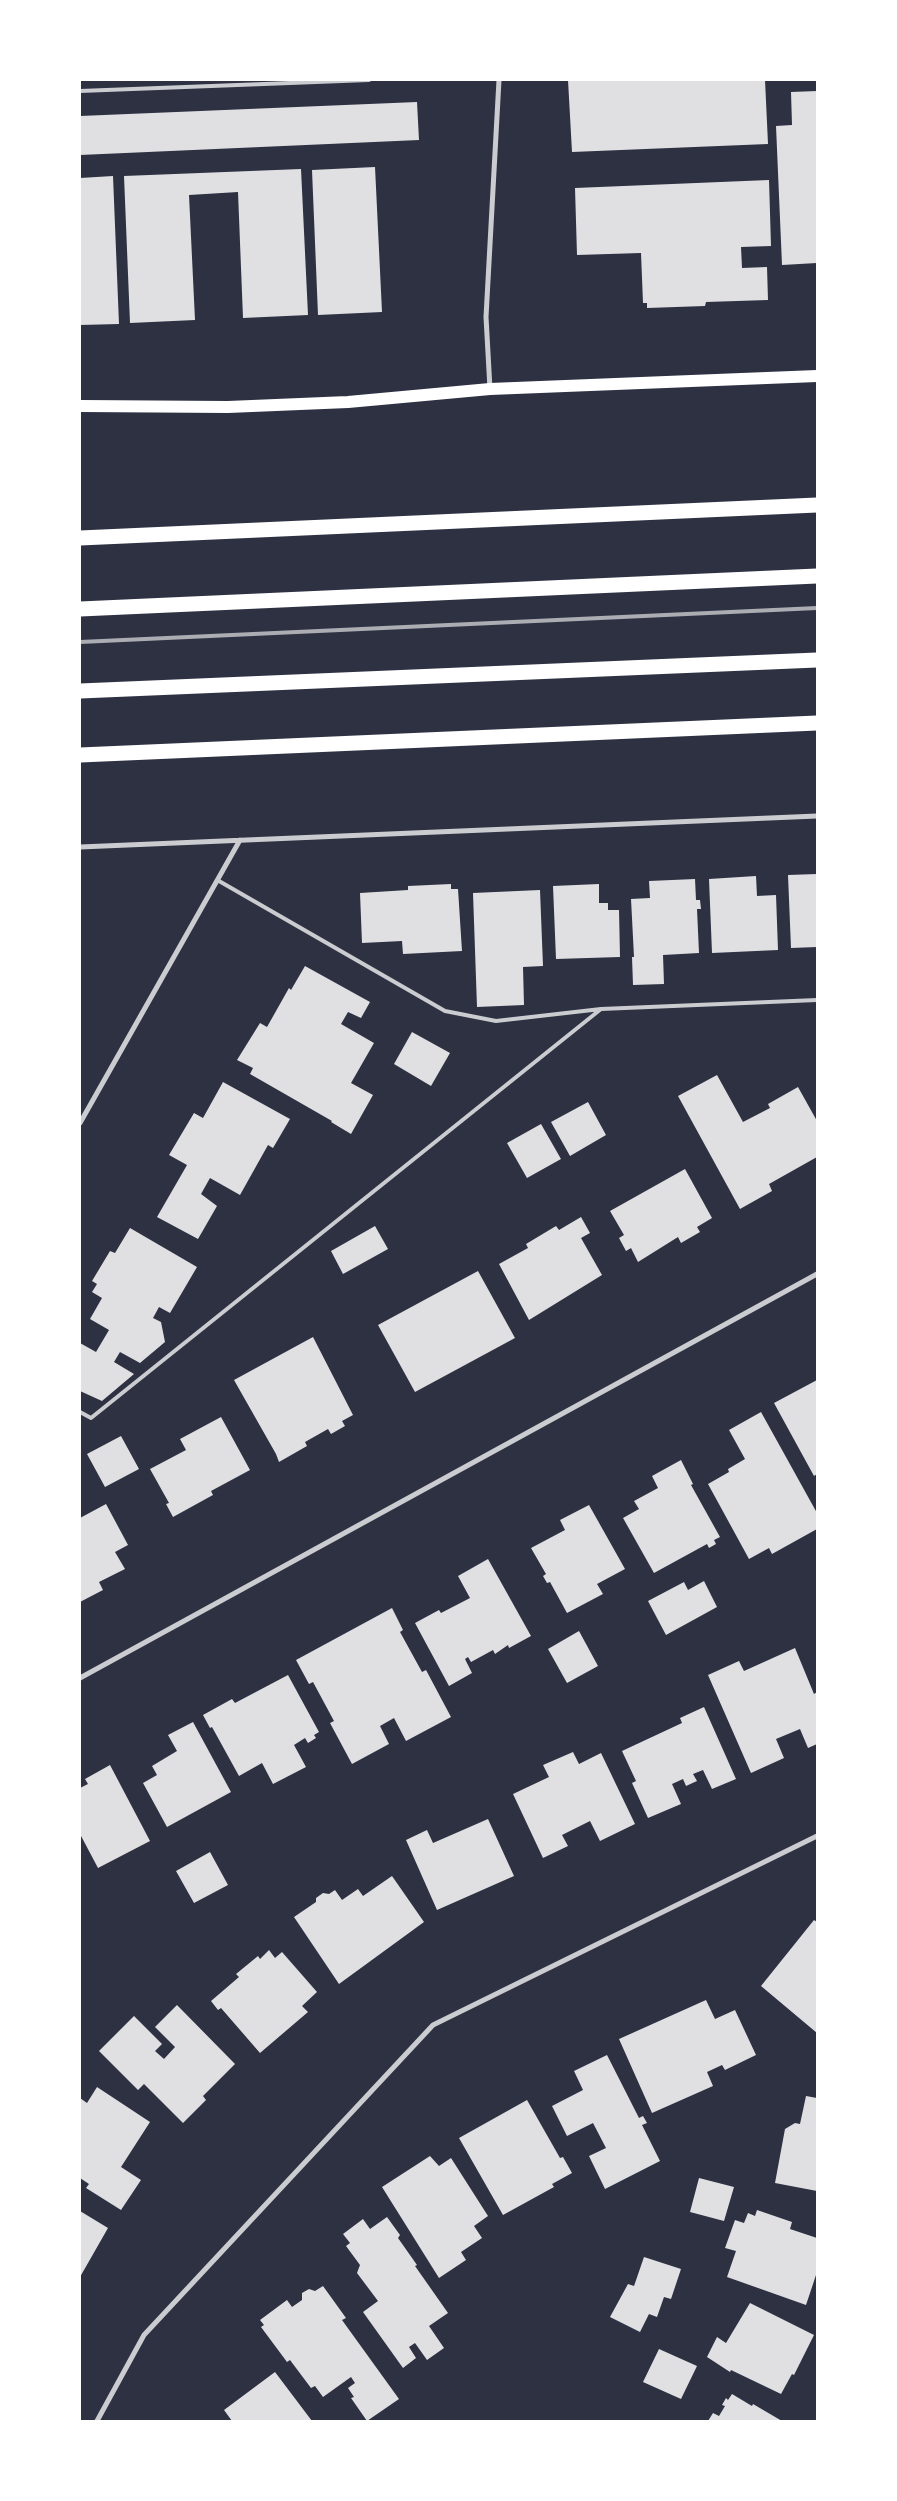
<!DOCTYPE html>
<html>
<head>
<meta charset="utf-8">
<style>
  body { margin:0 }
  #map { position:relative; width:897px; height:2501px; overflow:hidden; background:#2d3142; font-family:Overpass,sans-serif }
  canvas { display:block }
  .frame { position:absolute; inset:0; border:81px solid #fff; pointer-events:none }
</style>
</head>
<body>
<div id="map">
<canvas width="897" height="2501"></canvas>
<div class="frame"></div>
</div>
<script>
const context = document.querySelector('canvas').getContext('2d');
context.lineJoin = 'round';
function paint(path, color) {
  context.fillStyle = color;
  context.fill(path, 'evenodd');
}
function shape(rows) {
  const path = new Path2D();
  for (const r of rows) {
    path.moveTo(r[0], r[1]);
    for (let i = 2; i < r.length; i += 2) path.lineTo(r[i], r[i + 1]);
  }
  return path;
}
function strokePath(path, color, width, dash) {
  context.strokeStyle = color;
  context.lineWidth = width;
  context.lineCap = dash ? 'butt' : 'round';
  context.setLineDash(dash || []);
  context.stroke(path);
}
const building = shape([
  [568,80,765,80,768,144,572,152],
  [817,91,817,263,782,265,776,126,792,125,791,92],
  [417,102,419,140,80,155,80,116],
  [375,167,382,312,318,315,312,170],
  [301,169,308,315,243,318,238,192,189,195,195,320,130,323,124,176],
  [113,176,119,324,80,325,80,178],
  [769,180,771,246,741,247,742,268,767,267,768,300,706,302,705,306,647,308,647,303,643,303,641,253,577,255,575,188],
  [817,874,817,947,791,948,788,875],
  [756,876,757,896,776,895,778,950,712,953,709,879],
  [695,879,696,900,700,900,701,909,697,909,699,953,663,955,664,984,633,985,632,957,634,957,631,899,650,898,649,881],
  [451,884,451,889,458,889,462,951,403,954,402,941,362,943,360,893,408,890,408,886],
  [599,884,599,903,608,903,608,910,619,910,620,957,556,959,553,886],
  [540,890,543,966,523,967,524,1005,477,1007,473,893],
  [305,966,370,1002,361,1018,348,1012,341,1024,374,1043,351,1083,373,1095,351,1134,331,1122,332,1121,250,1074,253,1068,237,1060,260,1023,267,1027,289,988,291,990],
  [412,1032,450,1053,431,1086,394,1064],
  [717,1075,743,1122,770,1108,768,1104,798,1087,817,1121,817,1157,769,1184,772,1191,740,1209,678,1096],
  [223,1082,290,1119,273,1148,268,1145,240,1195,210,1178,201,1194,217,1206,198,1239,157,1217,187,1165,169,1155,194,1113,203,1118],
  [588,1102,606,1135,570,1156,551,1122],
  [541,1124,561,1159,527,1178,507,1143],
  [685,1169,712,1218,697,1227,700,1232,681,1243,678,1237,638,1262,631,1248,626,1251,619,1238,624,1235,610,1211],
  [581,1217,590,1233,581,1238,602,1275,529,1320,499,1264,528,1248,526,1244,556,1226,559,1230],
  [375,1226,388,1249,343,1274,331,1251],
  [130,1228,197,1267,170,1313,159,1307,153,1318,161,1322,165,1342,140,1363,120,1352,114,1362,134,1374,102,1401,80,1391,80,1343,96,1352,109,1330,90,1319,102,1298,92,1292,97,1284,92,1281,110,1251,115,1253],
  [478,1271,515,1338,415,1392,378,1325],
  [313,1337,353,1415,342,1421,345,1426,331,1434,328,1429,305,1442,307,1446,279,1462,276,1454,234,1380],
  [817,1380,817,1474,814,1476,774,1403],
  [761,1412,817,1513,817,1529,772,1554,769,1548,749,1559,708,1484,729,1472,728,1469,745,1459,729,1430],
  [221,1417,250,1470,211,1491,213,1495,173,1517,166,1504,169,1503,150,1469,186,1450,180,1439],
  [121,1436,139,1469,105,1487,87,1454],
  [681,1460,693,1484,691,1485,720,1537,714,1540,716,1544,709,1548,707,1544,654,1573,623,1518,639,1509,634,1501,658,1488,652,1476],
  [106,1504,128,1545,115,1552,125,1569,99,1582,103,1590,80,1602,80,1518],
  [589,1505,625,1569,597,1584,603,1594,567,1613,550,1582,547,1583,543,1576,546,1574,531,1548,565,1530,560,1520],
  [488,1559,531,1636,509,1648,508,1645,495,1654,493,1650,471,1662,468,1657,465,1659,472,1673,449,1686,415,1623,439,1610,441,1613,470,1598,458,1576],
  [704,1581,717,1607,666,1635,648,1601,684,1582,688,1590],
  [392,1608,403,1630,400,1632,422,1672,426,1670,451,1717,406,1741,394,1718,380,1726,389,1744,352,1764,330,1723,334,1721,313,1682,309,1684,296,1660],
  [579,1631,598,1666,567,1683,548,1649],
  [795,1648,814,1694,817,1692,817,1744,808,1748,800,1729,776,1739,784,1758,751,1773,708,1675,739,1661,744,1671],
  [288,1675,319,1732,314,1735,316,1738,308,1743,305,1738,294,1745,306,1767,273,1784,262,1763,239,1776,212,1727,210,1728,203,1715,232,1699,235,1703],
  [704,1707,736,1779,712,1789,703,1770,693,1774,697,1781,686,1786,683,1779,672,1784,681,1804,648,1818,632,1783,636,1781,622,1751,682,1723,680,1718],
  [193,1722,231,1792,167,1827,143,1783,157,1775,152,1766,177,1751,168,1735],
  [573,1752,579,1764,601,1753,635,1824,600,1841,590,1821,562,1835,568,1846,543,1858,513,1794,549,1777,543,1765],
  [110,1765,150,1841,98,1868,80,1834,80,1788,88,1784,85,1779],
  [488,1819,514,1876,437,1910,406,1840,427,1830,433,1843],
  [210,1852,228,1885,194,1903,176,1871],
  [392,1876,424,1922,339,1984,294,1917,316,1902,316,1898,323,1893,329,1894,335,1890,342,1900,358,1889,363,1896],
  [814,1920,817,1922,817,2033,761,1986],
  [269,1950,275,1958,282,1952,317,1992,302,2006,308,2012,260,2053,221,2008,218,2010,211,2001,239,1977,236,1974,258,1956,260,1959],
  [706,2000,715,2019,735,2010,756,2055,725,2070,722,2065,707,2072,713,2086,652,2113,619,2039],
  [177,2005,235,2064,203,2096,206,2100,183,2123,144,2084,138,2090,99,2051,134,2016,162,2044,155,2051,164,2059,175,2047,155,2027],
  [607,2055,639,2118,643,2116,647,2123,642,2125,660,2161,605,2189,589,2156,606,2148,593,2123,567,2136,552,2106,583,2090,574,2071],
  [97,2087,150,2122,121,2167,141,2180,121,2210,86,2188,89,2184,80,2178,80,2098,87,2103],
  [806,2096,817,2098,817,2191,775,2183,785,2129,795,2123,800,2124],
  [527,2100,560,2158,563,2157,572,2173,552,2184,554,2187,503,2215,459,2138],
  [430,2156,439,2166,451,2158,488,2216,474,2226,482,2238,461,2252,466,2260,439,2278,382,2187],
  [699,2178,734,2187,724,2221,690,2212],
  [757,2210,792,2222,790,2229,817,2238,817,2272,806,2305,727,2277,736,2251,725,2248,735,2220,744,2223,748,2213,755,2216],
  [80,2211,108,2228,80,2277],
  [387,2217,400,2235,398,2238,417,2265,415,2266,448,2313,429,2326,444,2348,427,2360,415,2343,409,2347,416,2358,403,2368,363,2312,378,2301,357,2273,360,2265,346,2246,350,2243,343,2234,363,2219,370,2229],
  [644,2257,681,2269,671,2299,664,2297,657,2317,649,2314,640,2332,610,2317,628,2284,634,2286],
  [323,2286,346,2318,342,2320,399,2399,367,2421,351,2398,354,2397,348,2388,355,2383,351,2377,323,2397,315,2386,311,2388,290,2360,287,2362,261,2327,264,2325,260,2320,287,2300,292,2307,302,2300,302,2293,309,2289,315,2291],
  [750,2303,814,2335,794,2375,792,2374,781,2394,731,2370,730,2372,707,2357,717,2337,726,2343],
  [659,2349,697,2366,681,2399,643,2382],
  [275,2372,312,2421,232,2421,224,2410],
  [732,2394,752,2406,753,2404,782,2421,708,2421,713,2413,719,2416,725,2406,722,2405,726,2398,728,2400]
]);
const service = shape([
  [80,91,369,80],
  [219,881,445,1011,496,1021,601,1009,817,1000],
  [80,1412,91,1418,601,1009]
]);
const minor = shape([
  [490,389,486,317,499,80],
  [80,847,817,816],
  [80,1123,240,840],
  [80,1678,817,1274],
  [97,2421,144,2335,433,2025,817,1836]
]);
const primary = shape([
  [80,406,228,407,348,402,490,389,817,376]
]);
const motorway = shape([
  [80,538,817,505],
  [80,609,817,576],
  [80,691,817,660],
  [80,755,817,723]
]);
const rail = shape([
  [80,642,817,608]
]);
paint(building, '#e0e0e3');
strokePath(service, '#caccd0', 4);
strokePath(minor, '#caccd0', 5);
strokePath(primary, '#fff', 12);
strokePath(motorway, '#fff', 15);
strokePath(rail, '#abadb3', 4);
</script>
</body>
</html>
